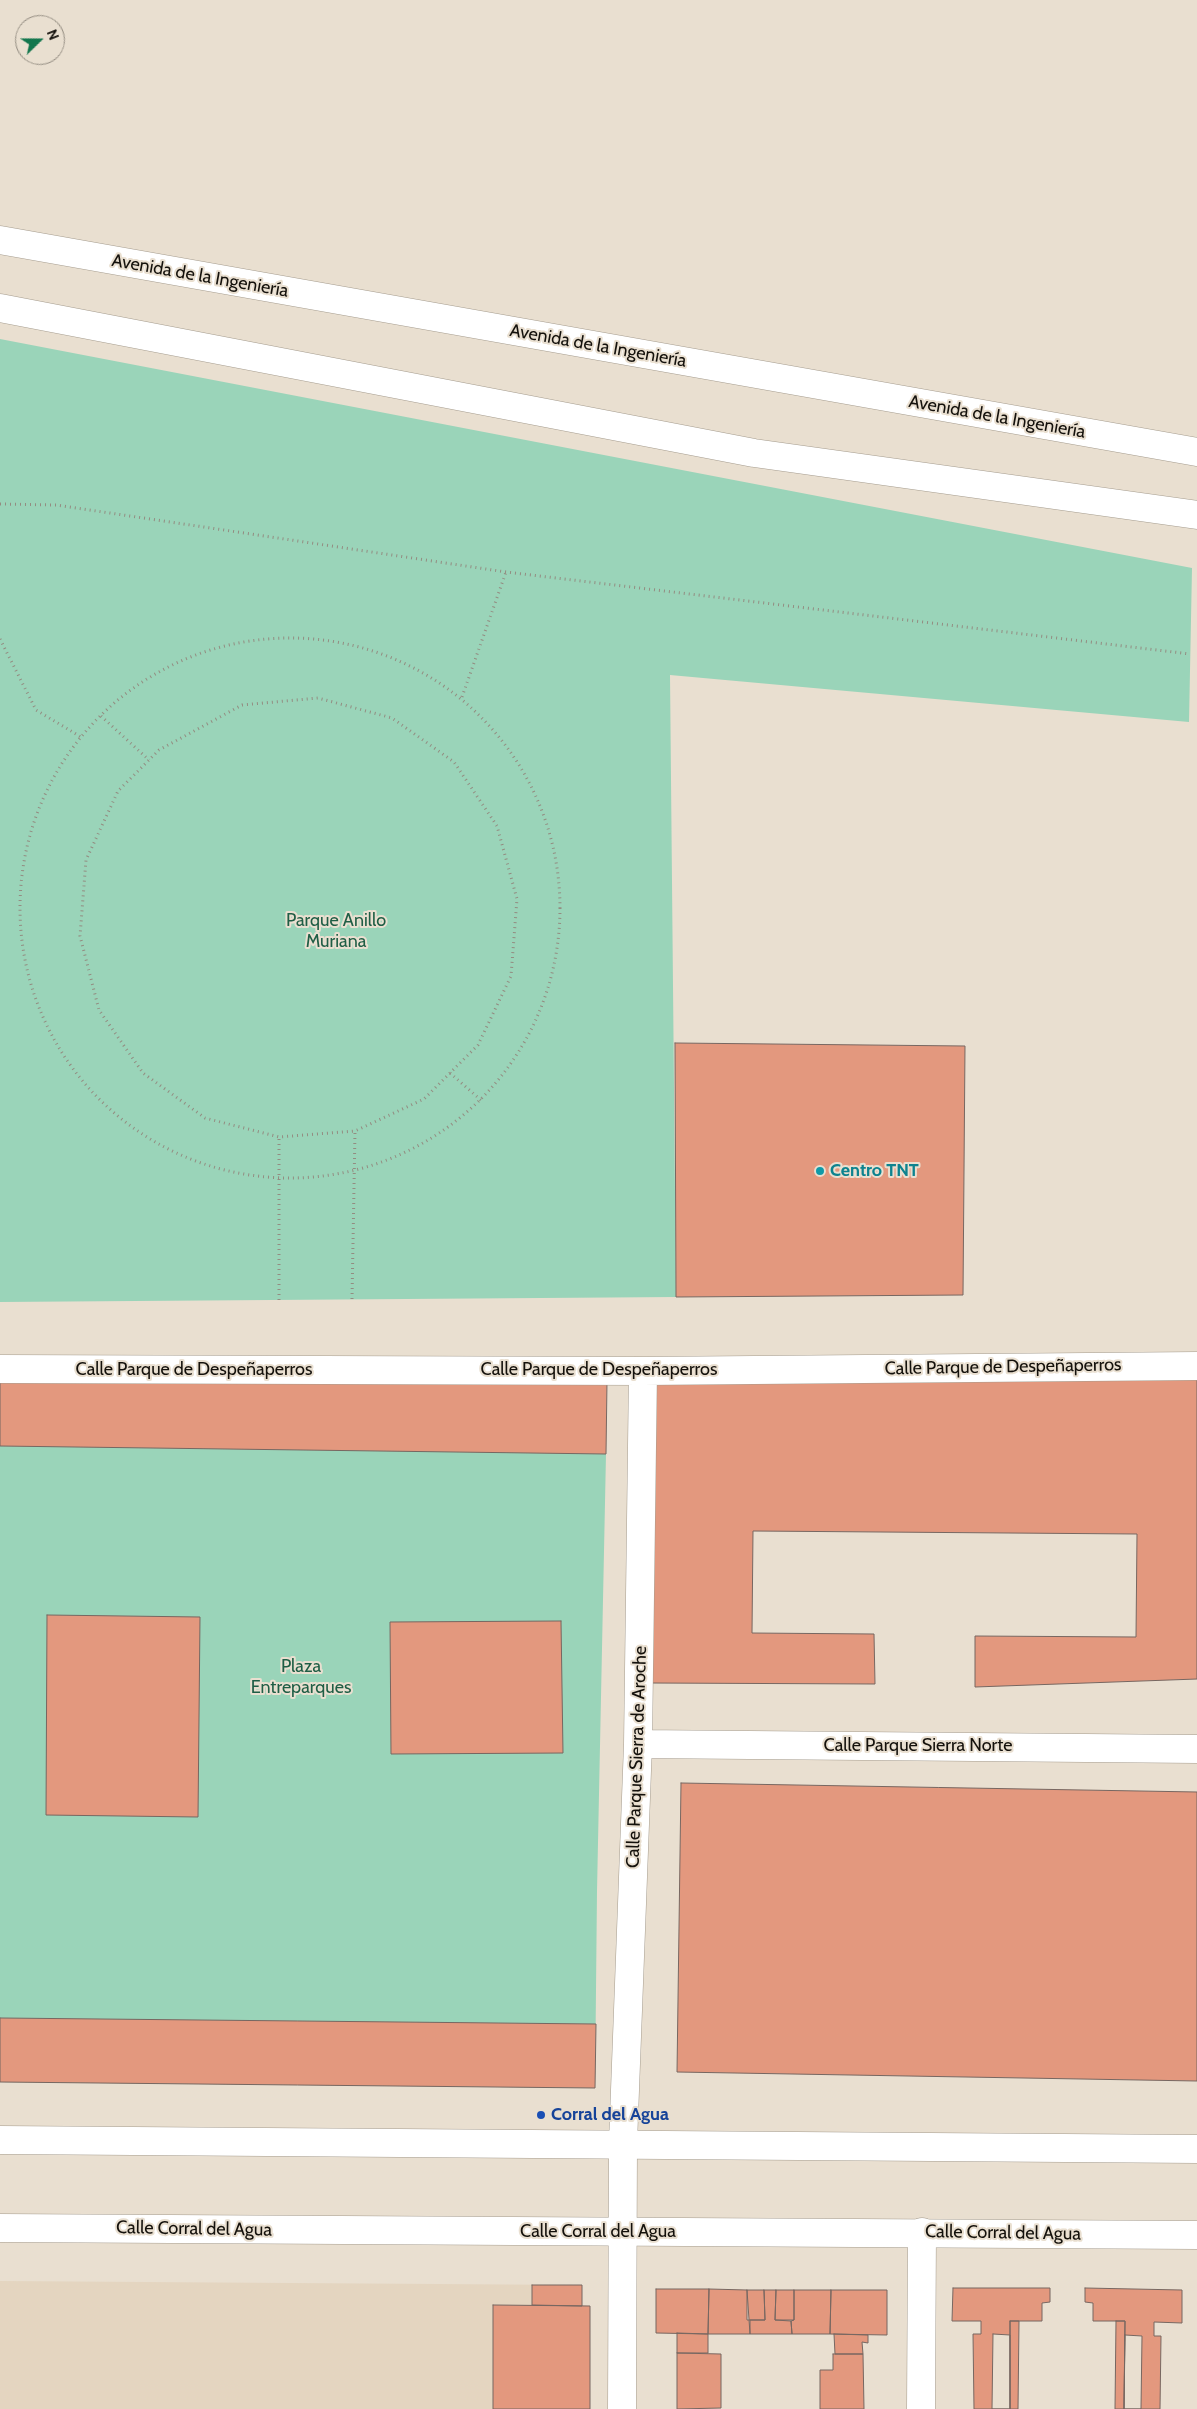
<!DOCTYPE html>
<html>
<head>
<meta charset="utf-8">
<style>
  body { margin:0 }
  #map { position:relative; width:1197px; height:2409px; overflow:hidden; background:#e9dfd0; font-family:Cabin,sans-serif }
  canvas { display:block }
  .north { position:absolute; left:15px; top:15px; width:50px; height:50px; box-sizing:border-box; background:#e9dfd0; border:1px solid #948d82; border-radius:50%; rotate:68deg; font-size:14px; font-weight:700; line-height:20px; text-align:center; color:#14110c }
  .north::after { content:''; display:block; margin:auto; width:18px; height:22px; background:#12764d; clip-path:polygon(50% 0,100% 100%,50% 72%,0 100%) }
</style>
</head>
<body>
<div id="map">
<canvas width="1197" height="2409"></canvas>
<div class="north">N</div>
</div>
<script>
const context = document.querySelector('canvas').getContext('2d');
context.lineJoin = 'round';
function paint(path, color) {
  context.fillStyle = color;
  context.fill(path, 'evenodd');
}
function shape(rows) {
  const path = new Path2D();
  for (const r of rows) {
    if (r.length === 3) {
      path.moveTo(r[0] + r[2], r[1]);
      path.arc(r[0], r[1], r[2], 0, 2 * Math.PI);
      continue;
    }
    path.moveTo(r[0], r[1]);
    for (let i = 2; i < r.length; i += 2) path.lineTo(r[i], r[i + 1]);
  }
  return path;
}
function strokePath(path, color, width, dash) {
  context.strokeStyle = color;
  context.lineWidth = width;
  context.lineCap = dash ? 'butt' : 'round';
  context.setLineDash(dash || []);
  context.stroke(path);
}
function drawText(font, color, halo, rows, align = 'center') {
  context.font = font + ' Cabin,sans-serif';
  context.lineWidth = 4;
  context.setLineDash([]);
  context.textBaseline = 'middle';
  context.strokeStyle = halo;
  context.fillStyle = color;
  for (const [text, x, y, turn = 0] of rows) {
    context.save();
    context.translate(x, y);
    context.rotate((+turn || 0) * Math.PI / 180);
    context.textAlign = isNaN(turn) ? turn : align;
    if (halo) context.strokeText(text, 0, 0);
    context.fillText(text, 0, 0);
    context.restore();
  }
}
const built = shape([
  [0,2281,582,2285,582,2305,590,2306,590,2409,0,2409]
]);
const green = shape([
  [0,339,1192,568,1189,722,670,675,676,1297,0,1302],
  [0,1374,606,1454,597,1891,595,2088,0,2082]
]);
const building = shape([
  [675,1043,965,1046,963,1295,676,1297,675,1043],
  [0,1374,607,1381,606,1454,0,1446,0,1374],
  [651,1375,1197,1376,1197,1679,975,1687,975,1636,1136,1637,1137,1534,753,1531,752,1633,874,1634,875,1684,651,1683,651,1375],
  [47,1615,200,1617,198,1817,46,1815,47,1615],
  [561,1621,563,1753,391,1754,390,1622,561,1621],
  [681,1783,1197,1792,1197,2081,677,2072,681,1783],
  [0,2018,596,2024,595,2088,0,2082,0,2018],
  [532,2285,582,2285,582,2306,532,2305,532,2285],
  [953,2288,1050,2288,1050,2302,1042,2303,1042,2321,1010,2321,1010,2409,974,2409,973,2334,981,2334,981,2321,952,2321,953,2288],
  [1085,2288,1182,2290,1182,2323,1154,2322,1154,2336,1161,2336,1160,2409,1124,2409,1125,2321,1093,2321,1093,2303,1085,2302,1085,2288],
  [656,2289,709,2289,708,2334,656,2333,656,2289],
  [709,2289,747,2290,750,2334,708,2334,709,2289],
  [747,2290,764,2290,765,2320,747,2320,747,2290],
  [764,2290,776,2290,775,2320,791,2321,792,2334,750,2334,750,2320,765,2320,764,2290],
  [776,2290,794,2290,794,2320,775,2320,776,2290],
  [794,2290,831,2290,830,2334,792,2334,791,2321,794,2320,794,2290],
  [831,2290,887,2290,887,2335,830,2334,831,2290],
  [493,2305,590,2306,590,2409,493,2409,493,2305],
  [1010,2321,1019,2321,1018,2409,1010,2409,1010,2321],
  [1116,2321,1125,2321,1124,2409,1115,2409,1116,2321],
  [677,2333,708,2334,708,2353,677,2353,677,2333],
  [834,2334,868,2335,868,2343,862,2342,863,2354,835,2354,834,2334],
  [993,2334,1010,2335,1010,2409,992,2409,993,2334],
  [1125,2335,1142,2336,1141,2409,1124,2409,1125,2335],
  [677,2353,721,2354,721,2408,677,2409,677,2353],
  [833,2354,863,2354,864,2409,820,2409,820,2370,833,2370,833,2354]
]);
const path = shape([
  [0,504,56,505,506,572,1190,654],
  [290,908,270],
  [0,639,36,710,81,737],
  [462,697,506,572],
  [101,716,149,760],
  [450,1073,482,1101],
  [352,1299,355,1131,424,1099,478,1045,511,976,517,899,497,826,454,762,392,718,318,698,242,705,159,750,118,791,86,860,80,936,99,1010,143,1073,205,1118,279,1137,355,1131],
  [279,1300,279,1137]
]);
const minor = shape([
  [0,1369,643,1371,1197,1366],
  [638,1744,1197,1749],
  [622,2409,623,2143,638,1744,643,1371],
  [921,2409,922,2232]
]);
const tertiary = shape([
  [0,240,1197,452],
  [0,308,754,453,1197,515],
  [0,2140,1197,2149],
  [0,2228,1197,2235]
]);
const markers = [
  [820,1171,5,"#0f9aa8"],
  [541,2115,5,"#1a4fb4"]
];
const streetNames = [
  ["Avenida de la Ingeniería",200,276,10],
  ["Avenida de la Ingeniería",598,346,10],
  ["Avenida de la Ingeniería",997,417,10],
  ["Calle Parque de Despeñaperros",1003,1367,-1],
  ["Calle Parque de Despeñaperros",194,1370],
  ["Calle Parque de Despeñaperros",599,1370],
  ["Calle Parque Sierra Norte",918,1746],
  ["Calle Parque Sierra de Aroche",637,1757,-88],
  ["Calle Corral del Agua",194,2229,1],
  ["Calle Corral del Agua",598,2232],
  ["Calle Corral del Agua",1003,2233,1]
];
const parkNames = [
  ["Parque Anillo",336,921],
  ["Muriana",336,942],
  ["Plaza",301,1667],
  ["Entreparques",301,1688]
];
const cultureNames = [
  ["Centro TNT",830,1171]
];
const transitNames = [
  ["Corral del Agua",551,2115]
];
paint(built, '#e4d5c0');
paint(green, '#9ad4b9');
paint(building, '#e3987e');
strokePath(building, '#776761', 1);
strokePath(minor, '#a59c8e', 29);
strokePath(tertiary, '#a59c8e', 29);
strokePath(path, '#938c81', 3, [1, 4]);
strokePath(minor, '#fff', 28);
strokePath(tertiary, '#fff', 28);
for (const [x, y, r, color] of markers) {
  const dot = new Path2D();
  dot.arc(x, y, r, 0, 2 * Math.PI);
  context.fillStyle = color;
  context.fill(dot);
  strokePath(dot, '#e9dfd0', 2);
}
drawText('18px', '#14110c', '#e9dfd0', streetNames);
drawText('18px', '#1f5e45', '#e9dfd0', parkNames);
drawText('bold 18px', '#0d838f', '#e9dfd0', cultureNames, 'left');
drawText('bold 18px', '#164399', '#e9dfd0', transitNames, 'left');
</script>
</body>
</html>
